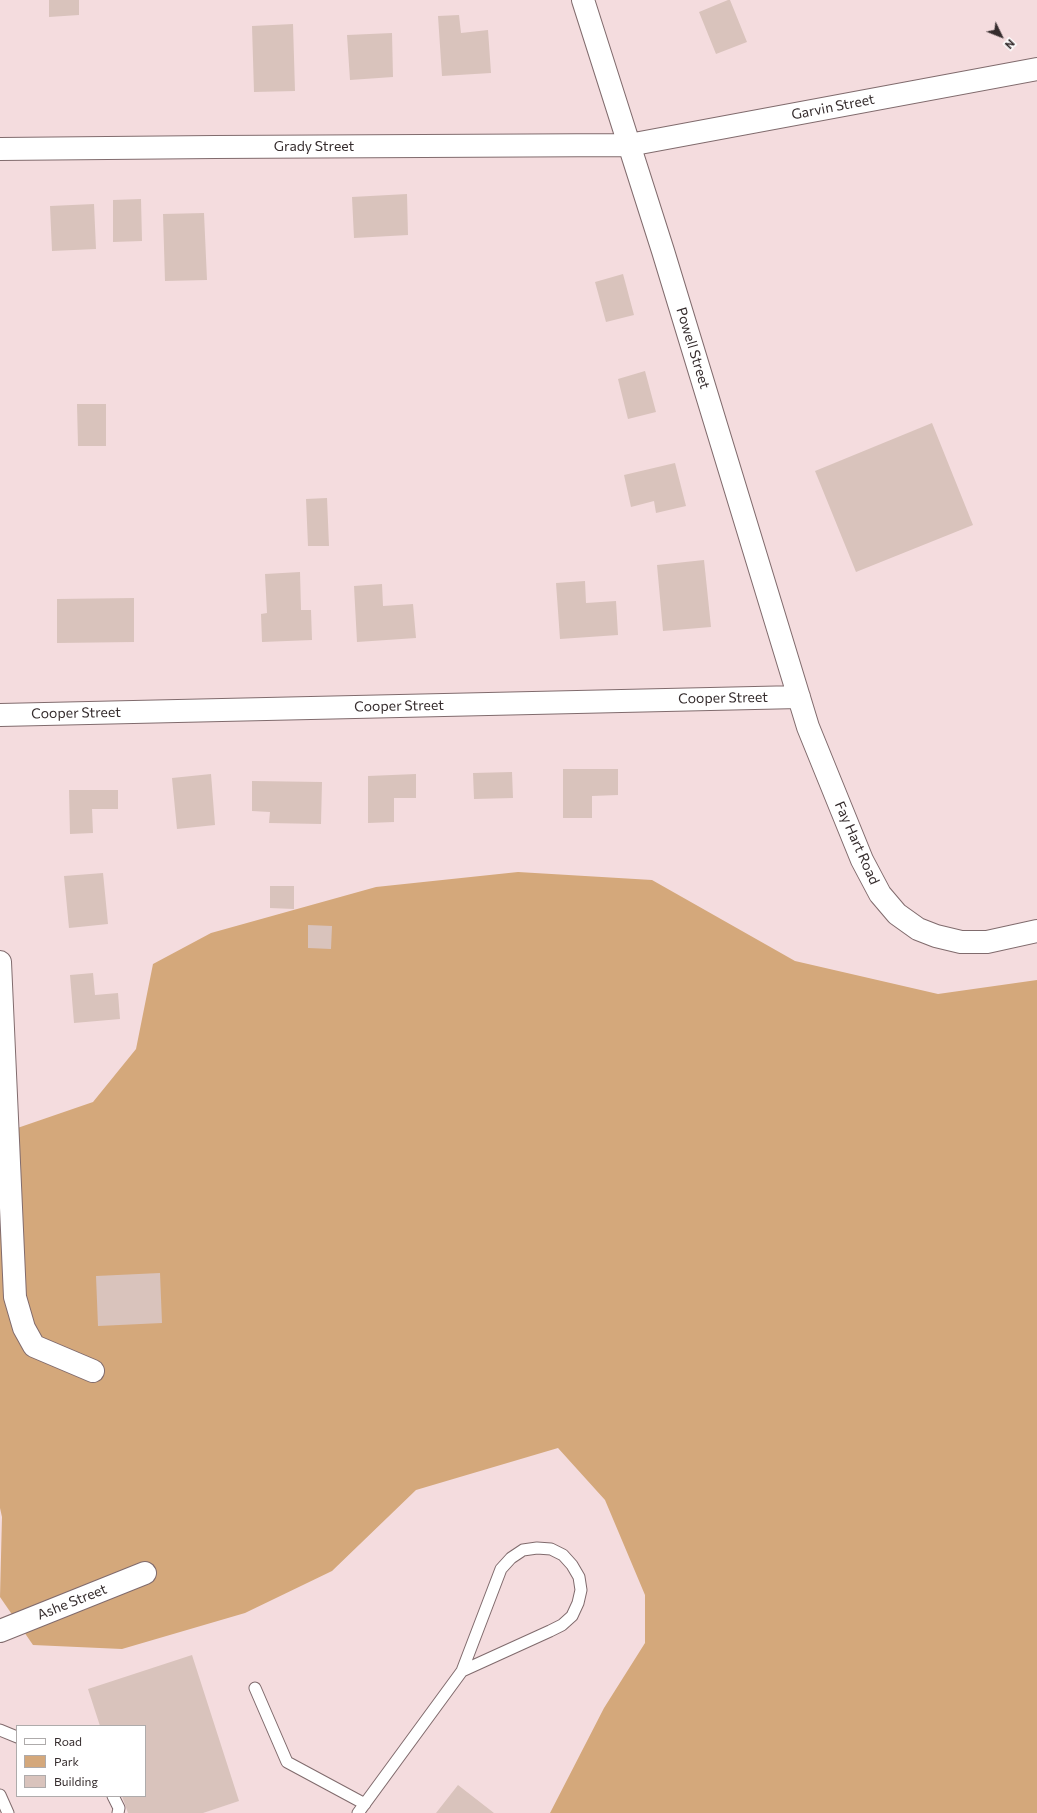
<!DOCTYPE html>
<html>
<head>
<meta charset="utf-8">
<style>
  body { margin:0 }
  #map { position:relative; width:1037px; height:1813px; overflow:hidden; background:#f4dcde; font-family:Commissioner,sans-serif }
  canvas { display:block }
  .legend { position:absolute; left:16px; top:1725px; width:130px; height:72px; box-sizing:border-box; background:#fff; border:1px solid #aeabab; margin:0; padding:5px 7px; list-style:none; font-size:12px; color:#352c2d }
  .legend li { display:flex; align-items:center; gap:8px; height:20px }
  .legend b { width:20px; border:1px solid #aeabab }
  .north { position:absolute; left:981px; top:16px; width:40px; height:40px; -webkit-text-stroke:3px #fff; paint-order:stroke; rotate:133deg; font-size:11px; font-weight:700; line-height:16px; text-align:center; color:#352c2d }
  .north::after { content:''; display:block; margin:auto; width:14px; height:18px; background:#352c2d; clip-path:polygon(50% 0,100% 100%,50% 72%,0 100%) }
</style>
</head>
<body>
<div id="map">
<canvas width="1037" height="1813"></canvas>
<ul class="legend">
<li><b style="height:5px;background:#fff"></b>Road</li>
<li><b style="height:11px;background:#d4a87b"></b>Park</li>
<li><b style="height:11px;background:#d9c3bc"></b>Building</li>
</ul>
<div class="north">N</div>
</div>
<script>
const context = document.querySelector('canvas').getContext('2d');
context.lineJoin = 'round';
function paint(path, color) {
  context.fillStyle = color;
  context.fill(path, 'evenodd');
}
function shape(rows) {
  const path = new Path2D();
  for (const r of rows) {
    path.moveTo(r[0], r[1]);
    for (let i = 2; i < r.length; i += 2) path.lineTo(r[i], r[i + 1]);
  }
  return path;
}
function strokePath(path, color, width, dash) {
  context.strokeStyle = color;
  context.lineWidth = width;
  context.lineCap = dash ? 'butt' : 'round';
  context.setLineDash(dash || []);
  context.stroke(path);
}
function drawText(font, color, halo, rows, align = 'center') {
  context.font = font + ' Commissioner,sans-serif';
  context.lineWidth = 4;
  context.setLineDash([]);
  context.textBaseline = 'middle';
  context.strokeStyle = halo;
  context.fillStyle = color;
  for (const [text, x, y, turn = 0] of rows) {
    context.save();
    context.translate(x, y);
    context.rotate((+turn || 0) * Math.PI / 180);
    context.textAlign = isNaN(turn) ? turn : align;
    if (halo) context.strokeText(text, 0, 0);
    context.fillText(text, 0, 0);
    context.restore();
  }
}
const green = shape([
  [518,872,652,880,795,961,938,994,1037,980,1037,1813,550,1813,604,1708,645,1643,645,1595,605,1500,558,1448,416,1490,332,1571,245,1613,122,1649,33,1645,0,1597,2,1517,0,1508,0,1134,93,1102,136,1049,153,964,211,933,376,887]
]);
const building = shape([
  [49,0,79,0,79,15,49,17],
  [728,0,730,0,747,42,716,54,699,12],
  [459,15,461,33,488,30,491,73,442,76,438,16],
  [293,24,295,91,254,92,252,26],
  [392,33,393,77,350,80,347,35],
  [407,194,408,235,354,238,352,197],
  [141,199,142,241,113,242,113,200],
  [94,204,96,249,52,251,50,206],
  [204,213,207,280,165,281,163,214],
  [623,274,634,315,606,322,595,282],
  [645,371,656,412,628,419,618,379],
  [77,404,106,404,106,446,78,446],
  [932,423,973,525,856,572,815,471],
  [675,463,686,506,656,513,654,501,631,507,624,475],
  [327,498,329,546,308,546,306,499],
  [704,560,711,627,663,631,657,565],
  [300,572,301,610,311,610,312,640,262,642,261,614,267,613,265,574],
  [585,581,586,603,616,601,618,635,560,639,556,583],
  [382,584,383,606,413,604,416,638,357,642,354,586],
  [134,598,134,642,57,643,57,599],
  [563,769,618,769,618,795,592,796,592,818,563,818],
  [512,772,513,798,474,799,473,773],
  [211,774,215,825,177,829,172,778],
  [416,774,416,798,394,798,394,822,368,823,368,776],
  [252,781,322,782,321,824,269,823,270,812,252,811],
  [69,790,118,790,118,809,92,809,93,833,70,834],
  [103,873,108,924,69,928,64,876],
  [270,886,294,886,294,909,270,908],
  [308,925,332,926,331,949,308,948],
  [93,973,95,995,118,993,120,1019,74,1023,70,975],
  [160,1273,162,1323,98,1326,96,1276],
  [192,1655,239,1801,203,1813,128,1813,122,1796,145,1796,145,1726,100,1726,88,1689],
  [458,1785,494,1813,436,1813]
]);
const service = shape([
  [255,1688,287,1762,365,1804],
  [0,1730,17,1737],
  [0,1795,8,1813],
  [113,1796,119,1808,118,1813],
  [358,1813,462,1671,501,1569,511,1558,523,1550,537,1548,551,1549,563,1555,572,1565,579,1577,581,1590,578,1603,572,1616,562,1625,550,1631,462,1671]
]);
const minor = shape([
  [583,0,663,251,808,727,862,860,880,894,897,914,918,929,936,936,961,942,987,942,1037,931],
  [0,149,215,147,629,145,1037,69],
  [0,715,799,697],
  [0,962,15,1297,24,1328,34,1346,93,1371],
  [0,1631,145,1573]
]);
const streetNames = [
  ["Garvin Street",833,107,-11],
  ["Grady Street",314,146],
  ["Powell Street",693,348,73],
  ["Cooper Street",723,698,-1],
  ["Cooper Street",399,706,-1],
  ["Cooper Street",76,713,-1],
  ["Fay Hart Road",857,843,66],
  ["Ashe Street",72,1602,-22]
];
paint(green, '#d4a87b');
paint(building, '#d9c3bc');
strokePath(service, '#806b6d', 13);
strokePath(minor, '#806b6d', 24);
strokePath(service, '#fff', 11);
strokePath(minor, '#fff', 22);
drawText('14px', '#352c2d', '#fff', streetNames);
</script>
</body>
</html>
